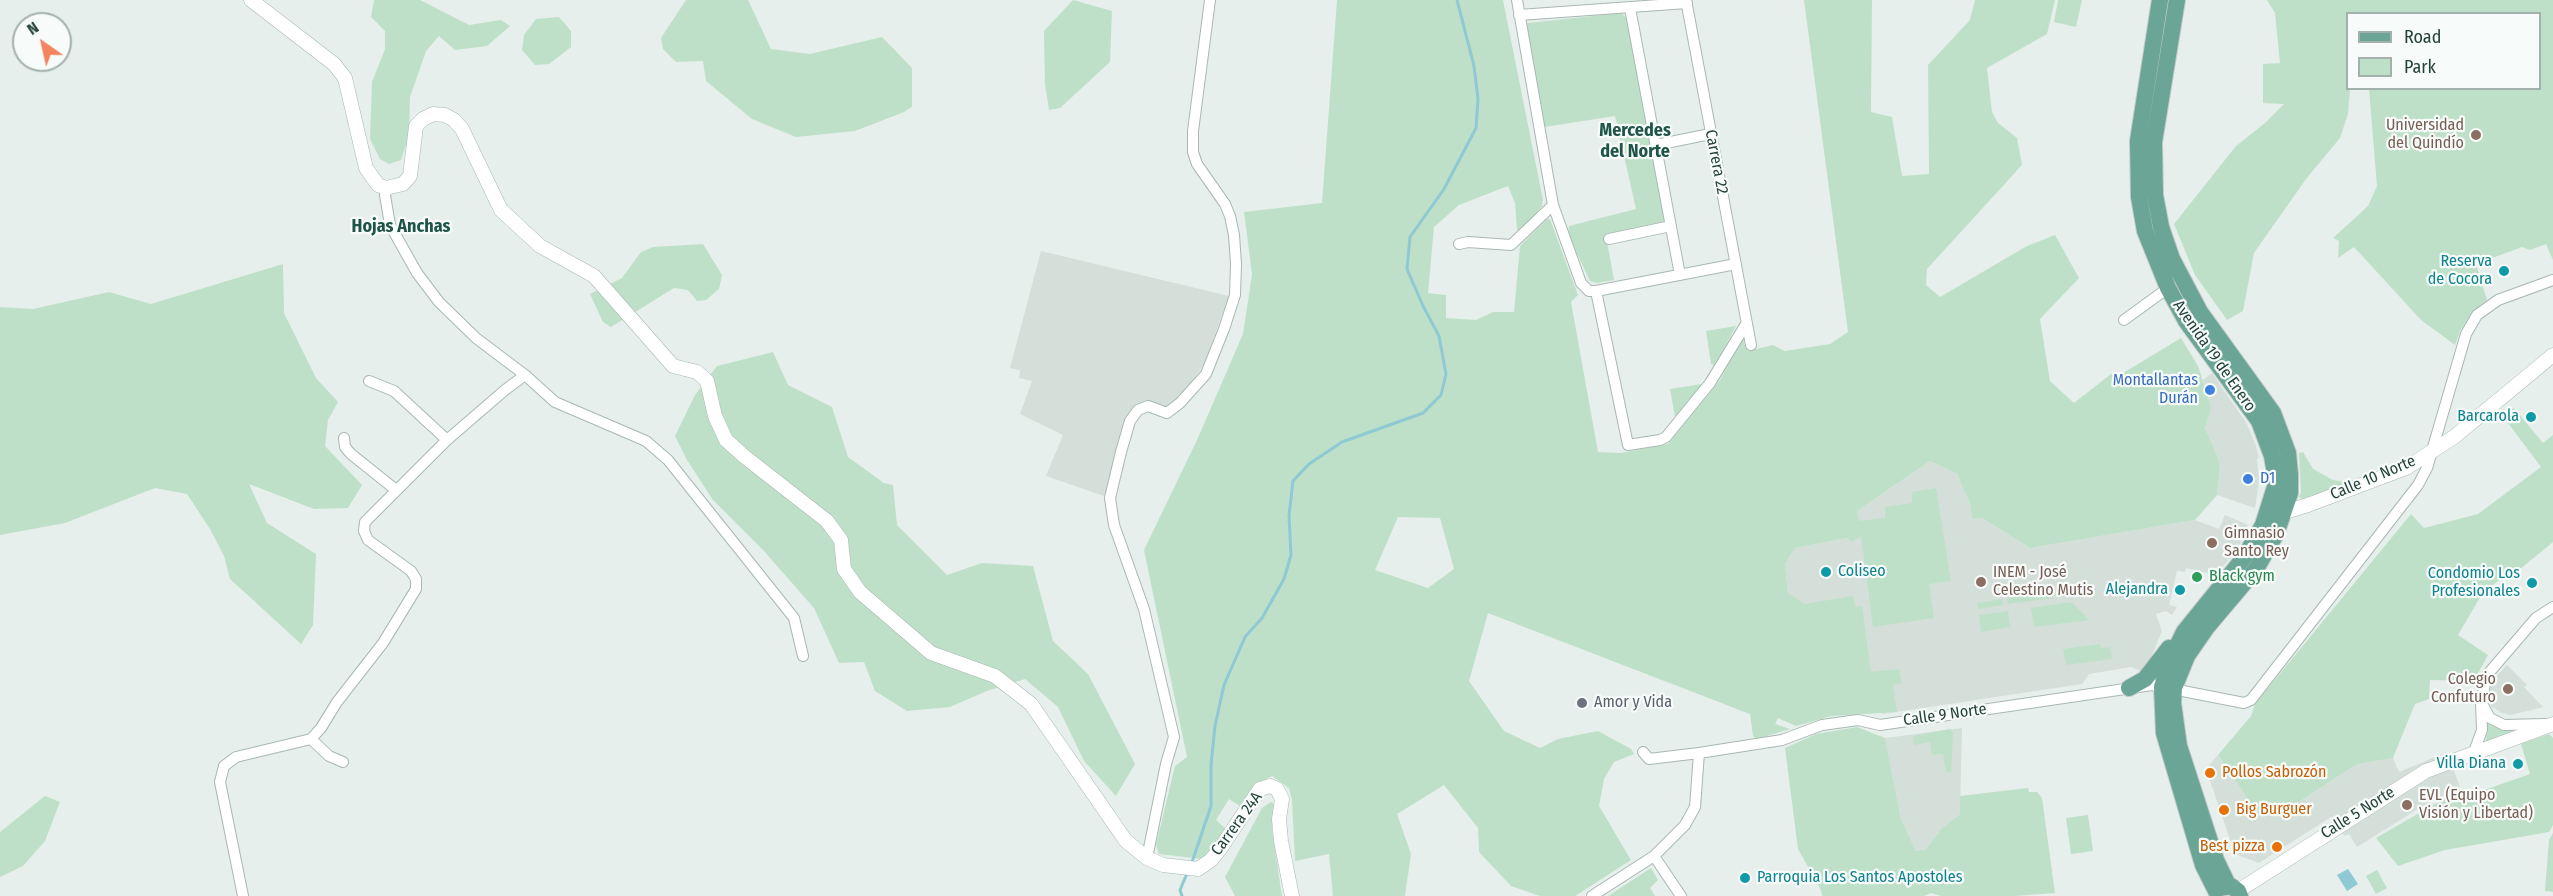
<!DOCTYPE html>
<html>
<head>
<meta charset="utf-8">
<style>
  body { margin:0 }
  #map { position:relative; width:2553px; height:896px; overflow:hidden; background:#e6efeb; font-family:"Fira Sans Condensed",sans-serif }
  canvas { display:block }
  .legend { position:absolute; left:2346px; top:12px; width:195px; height:78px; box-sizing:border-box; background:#f7fbf9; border:2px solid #a3b1ad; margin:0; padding:8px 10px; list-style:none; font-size:18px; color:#24423a }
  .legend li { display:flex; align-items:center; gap:12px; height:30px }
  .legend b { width:30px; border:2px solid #a3b1ad }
  .north { position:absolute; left:12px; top:12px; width:60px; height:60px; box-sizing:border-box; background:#f7fbf9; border:2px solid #a3b1ad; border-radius:50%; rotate:326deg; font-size:16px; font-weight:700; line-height:24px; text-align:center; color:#24423a }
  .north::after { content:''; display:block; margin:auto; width:21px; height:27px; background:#f4845f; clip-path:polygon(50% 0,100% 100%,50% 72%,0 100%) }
</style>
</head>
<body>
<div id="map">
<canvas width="2553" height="896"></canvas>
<ul class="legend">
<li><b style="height:8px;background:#6aa596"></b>Road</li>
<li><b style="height:16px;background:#bfe0c8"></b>Park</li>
</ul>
<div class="north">N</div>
</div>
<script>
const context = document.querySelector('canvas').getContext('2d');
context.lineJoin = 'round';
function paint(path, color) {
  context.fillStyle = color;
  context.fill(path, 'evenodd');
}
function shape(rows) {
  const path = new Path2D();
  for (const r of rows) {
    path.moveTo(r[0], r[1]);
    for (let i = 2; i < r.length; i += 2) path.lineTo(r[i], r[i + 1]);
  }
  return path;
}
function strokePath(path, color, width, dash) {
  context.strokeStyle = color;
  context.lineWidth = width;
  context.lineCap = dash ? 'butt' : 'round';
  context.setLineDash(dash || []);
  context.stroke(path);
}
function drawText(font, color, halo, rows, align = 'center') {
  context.font = font + ' "Fira Sans Condensed",sans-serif';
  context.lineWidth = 4.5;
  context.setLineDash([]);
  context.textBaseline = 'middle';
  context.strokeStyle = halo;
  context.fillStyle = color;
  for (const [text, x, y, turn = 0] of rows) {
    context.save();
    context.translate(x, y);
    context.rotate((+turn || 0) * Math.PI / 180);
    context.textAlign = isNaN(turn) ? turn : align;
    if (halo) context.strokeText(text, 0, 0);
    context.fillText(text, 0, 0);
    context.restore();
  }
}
const built = shape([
  [1041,251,1229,296,1204,364,1181,399,1167,407,1143,402,1131,413,1104,496,1046,476,1063,435,1020,414,1032,381,1019,378,1020,370,1010,368],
  [2212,373,2247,424,2256,446,2259,457,2257,459,2259,480,2255,508,2217,495,2220,466,2218,457,2205,428,2211,411,2203,380],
  [1930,461,1957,474,1970,504,1972,519,1982,518,2030,548,2195,520,2219,529,2225,515,2248,525,2238,548,2234,547,2230,558,2216,575,2186,568,2185,572,2177,571,2169,605,2177,607,2172,615,2166,611,2156,614,2162,631,2148,665,2141,671,2131,667,2089,674,2082,684,1883,714,1875,703,1778,717,1775,724,1724,704,1729,619,1788,593,1785,564,1795,548,1847,538,1857,511],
  [2507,665,2527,685,2524,687,2543,707,2511,715,2502,713,2491,706,2489,691,2494,679],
  [1962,728,1960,814,1941,829,1926,849,1916,851,1901,819,1885,738],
  [2447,752,2460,787,2413,812,2357,847,2349,834,2344,836,2331,817,2259,863,2235,854,2206,769,2218,755,2254,808,2276,817,2357,764,2393,758,2399,772]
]);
const green = shape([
  [374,0,420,0,469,25,501,20,510,26,487,46,455,50,439,36,426,51,410,97,409,135,401,160,389,164,380,159,370,139,372,82,385,49,385,31,371,17],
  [686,0,748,0,771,49,810,54,882,37,912,68,912,107,904,112,855,131,796,137,752,119,706,81,703,61,676,62,663,49,661,38],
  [1073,0,1112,11,1110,62,1060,108,1049,110,1045,84,1044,31],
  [1337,0,1503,0,1543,200,1542,206,1520,232,1517,230,1515,203,1508,186,1459,205,1434,227,1428,293,1446,295,1446,318,1476,320,1493,312,1514,312,1520,246,1547,219,1550,219,1578,295,1571,302,1598,452,1621,453,1668,444,1720,380,1743,337,1745,346,1752,350,1773,345,1785,351,1830,344,1848,332,1804,0,1872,0,1871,112,1892,117,1902,176,1929,174,1928,65,1970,20,1975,0,2055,0,2047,34,1987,68,1992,112,1998,123,2017,138,2022,165,1927,269,1926,285,1940,297,2027,246,2055,235,2079,278,2040,319,2050,381,2074,403,2111,374,2123,373,2181,338,2198,366,2210,404,2211,411,2205,428,2218,457,2220,466,2217,495,2195,520,2030,548,1982,518,1972,519,1970,504,1957,474,1930,461,1857,511,1859,521,1885,518,1885,507,1912,503,1912,492,1936,488,1951,581,1929,584,1934,618,1873,627,1861,536,1852,542,1847,538,1795,548,1785,564,1788,593,1804,604,1853,596,1856,607,1862,606,1871,672,1899,669,1902,683,1893,685,1897,712,1831,716,1796,726,1778,718,1775,724,1790,729,1757,739,1753,736,1750,714,1488,613,1469,681,1504,731,1540,748,1558,739,1598,731,1631,749,1634,754,1614,762,1604,779,1599,806,1631,860,1575,896,1540,896,1511,886,1479,852,1478,828,1444,785,1397,814,1411,854,1405,896,1333,896,1329,854,1295,861,1292,800,1289,788,1272,776,1258,783,1243,808,1229,799,1216,820,1228,831,1202,859,1159,854,1156,845,1175,766,1187,757,1144,550,1197,440,1243,334,1252,274,1244,212,1322,203],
  [1398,517,1440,518,1454,569,1428,588,1375,570],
  [2058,0,2082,0,2076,27,2054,22],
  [2267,0,2553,0,2553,260,2546,244,2530,250,2522,247,2476,264,2487,300,2473,311,2460,331,2455,345,2421,320,2354,247,2338,258,2339,241,2333,238,2368,206,2377,186,2369,89,2540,88,2540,14,2348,14,2348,88,2350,89,2348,114,2340,138,2306,179,2254,253,2243,311,2227,320,2195,275,2174,224,2236,146,2265,123,2284,104,2263,103,2263,64,2280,63,2275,13],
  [1621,13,1628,19,1666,221,1606,236,1614,280,1597,283,1590,281,1568,235,1569,226,1636,209,1615,116,1538,128,1517,30,1528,23],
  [559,17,571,31,571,47,549,64,535,65,522,50,524,35,536,19],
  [703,244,722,275,719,289,706,300,697,301,688,290,674,288,611,327,603,322,590,294,622,278,641,252,653,247],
  [283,264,284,313,316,378,338,402,328,420,325,446,362,485,348,508,314,509,249,484,267,523,316,554,313,625,301,644,230,579,224,556,210,529,187,494,155,488,65,523,0,535,0,307,33,309,109,292,151,304],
  [1736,326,1715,365,1711,364,1706,331],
  [773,352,788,385,832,407,848,457,884,483,893,485,897,525,947,575,982,563,1033,566,1053,641,1088,674,1135,764,1116,796,1084,761,1058,707,1025,679,987,691,950,707,907,711,875,691,864,662,839,663,814,608,763,550,713,500,687,460,675,436,695,395,717,366],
  [1702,384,1676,418,1675,417,1670,389],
  [2514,408,2543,443,2553,435,2553,542,2513,575,2508,573,2482,594,2458,635,2488,655,2474,681,2430,680,2429,699,2415,704,2393,758,2357,764,2276,817,2254,808,2218,755,2251,716,2255,704,2411,514,2424,528,2478,514,2541,467,2502,415],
  [2303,452,2313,469,2333,480,2354,483,2302,499,2299,497,2301,492,2299,453],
  [2088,586,2089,593,2059,597,2058,591],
  [2052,591,2053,598,2008,604,2007,598],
  [2002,599,2003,605,1979,609,1977,603],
  [2071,602,2089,620,2034,627,2031,608],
  [2008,611,2010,627,1981,632,1979,615],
  [2100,644,2101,648,2110,647,2112,659,2066,665,2063,649],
  [2487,723,2500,729,2524,729,2485,743,2488,730],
  [1857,727,1885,738,1901,819,1916,851,1926,849,1941,829,1960,814,1960,796,2028,788,2029,792,2037,792,2042,798,2055,893,2014,896,1941,896,1931,893,1924,896,1822,896,1821,890,1798,849,1785,748,1816,734],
  [1950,729,1953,733,1951,772,1946,772,1943,754,1932,755,1930,742,1914,745,1913,736],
  [2549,734,2553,738,2553,825,2549,832,2445,850,2398,866,2376,838,2459,790,2464,797,2530,774,2521,744],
  [45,796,60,802,45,841,23,866,0,877,0,832],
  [1271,802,1274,804,1272,830,1282,896,1235,896,1225,877,1262,808],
  [2088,815,2093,851,2071,854,2066,818],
  [2553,833,2553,892,2545,891,2549,840],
  [1651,868,1658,880,1650,888,1655,896,1608,896],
  [2377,870,2387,888,2376,894,2366,876]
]);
const water = shape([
  [2348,869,2358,884,2347,891,2337,875]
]);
const stream = shape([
  [1191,865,1211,806,1211,765,1215,726,1224,685,1245,637,1262,618,1284,579,1291,555,1289,516,1293,481,1309,464,1342,442,1423,413,1441,395,1446,374,1439,336,1423,306,1407,269,1410,237,1444,189,1476,128,1478,99,1474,66,1457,0],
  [1182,896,1180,890,1188,871]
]);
const minor = shape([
  [1517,0,1553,205,1581,283,1589,291,1596,291,1736,264],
  [1686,0,1751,345],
  [1630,8,1680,275],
  [1519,15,1687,3],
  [1656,145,1710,134],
  [386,188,385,195,390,225,417,273,439,302,476,338,525,375,555,402,646,441,668,460,794,618,803,656],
  [1609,239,1671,226],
  [1459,244,1468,242,1511,245,1553,205],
  [1596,291,1628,445,1660,440,1666,437,1710,383,1746,324],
  [2124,320,2168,288],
  [369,381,394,391,447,440],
  [344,438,345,447,351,454,396,490],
  [2483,705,2490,718,2504,725,2545,724],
  [311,739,329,756,343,762],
  [1643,752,1649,759,1699,753,1782,740,1822,725,1858,720,1880,725,2152,685,2244,703,2251,700,2418,485,2427,468,2466,334,2477,315,2498,300,2553,280],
  [2474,752,2482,730,2481,702,2487,675,2536,618,2553,607],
  [1654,856,1681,896],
  [1147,858,1166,764,1174,737,1144,609,1114,525,1110,498,1121,452,1130,421,1138,410,1148,406,1167,413,1180,403,1206,374,1224,329,1235,295,1236,264,1234,235,1230,216,1225,204,1197,164,1193,152,1193,131,1210,0],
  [243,896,220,782,224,766,236,757,311,739,321,728,337,702,383,643,416,589,416,579,411,571,368,540,364,531,365,522,447,440,505,390,525,375],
  [1592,896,1654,856,1685,825,1695,807,1699,753]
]);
const tertiary = shape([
  [251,0,334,64,345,78,366,168,378,185,386,188,403,184,410,176,416,126,423,119,433,114,445,115,454,120,462,129,501,210,540,246,594,276,673,366,697,372,707,381,715,416,726,440,745,457,827,521,841,540,844,569,860,592,931,653,995,676,1031,704,1126,841,1147,858,1163,865,1198,869,1211,860,1220,849,1260,789,1270,786,1277,789,1282,799,1279,819,1281,841,1292,896],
  [2275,510,2285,512,2308,505,2406,468,2454,437,2553,355],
  [2238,891,2426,771,2553,724]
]);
const primary = shape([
  [2160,0,2138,141,2139,197,2145,231,2168,288,2186,321,2259,421,2272,456,2275,473,2275,487,2263,525,2243,559,2184,632,2170,661,2162,687,2164,733,2203,865,2216,891],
  [2177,0,2154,142,2155,195,2161,227,2172,259,2200,312,2273,413,2288,453,2290,474,2290,493,2276,534,2256,569,2207,627,2187,656,2174,688,2173,703,2179,746,2216,860,2228,885],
  [2129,688,2145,679,2169,648],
  [2219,888,2231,886,2238,891,2240,896]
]);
const markers = [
  [2476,135,6,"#8d6e63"],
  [2504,271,6,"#0f9aa8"],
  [2210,390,6,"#3f7fe0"],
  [2531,417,6,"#0f9aa8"],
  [2248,479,6,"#3f7fe0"],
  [2212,543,6,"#8d6e63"],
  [1826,572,6,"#0f9aa8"],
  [2197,577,6,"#2e9e5b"],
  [1981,582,6,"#8d6e63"],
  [2532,583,6,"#0f9aa8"],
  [2180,590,6,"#0f9aa8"],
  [2508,689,6,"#8d6e63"],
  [1582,703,6,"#6b7280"],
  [2518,764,6,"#0f9aa8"],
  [2210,773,6,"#e8710a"],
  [2407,805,6,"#8d6e63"],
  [2224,810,6,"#e8710a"],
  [2277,847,6,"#e8710a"],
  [1745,878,6,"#0f9aa8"]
];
const educationNames = [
  ["Universidad",2464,126,"right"],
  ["del Quindío",2464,144,"right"],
  ["Gimnasio",2224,534],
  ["Santo Rey",2224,552],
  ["INEM - José",1993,573],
  ["Celestino Mutis",1993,591],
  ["Colegio",2496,680,"right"],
  ["Confuturo",2496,698,"right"],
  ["EVL (Equipo",2419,796],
  ["Visión y Libertad)",2419,814]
];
const streetNames = [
  ["Carrera 22",1716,162,79],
  ["Avenida 19 de Enero",2214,356,55],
  ["Calle 10 Norte",2373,478,-23],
  ["Calle 9 Norte",1945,715,-8],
  ["Calle 5 Norte",2358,813,-32],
  ["Carrera 24A",1237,824,-54]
];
const cultureNames = [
  ["Reserva",2492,262],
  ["de Cocora",2492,280],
  ["Barcarola",2519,417],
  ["Coliseo",1838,572,"left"],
  ["Condomio Los",2520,574],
  ["Profesionales",2520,592],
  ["Alejandra",2168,590],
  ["Villa Diana",2506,764],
  ["Parroquia Los Santos Apostoles",1757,878,"left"]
];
const shopNames = [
  ["Montallantas",2198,381],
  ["Durán",2198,399],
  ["D1",2260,479,"left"]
];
const leisureNames = [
  ["Black gym",2209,577]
];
const worshipNames = [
  ["Amor y Vida",1594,703]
];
const foodNames = [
  ["Pollos Sabrozón",2222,773],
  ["Big Burguer",2236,810],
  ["Best pizza",2265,847,"right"]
];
const neighbourhoodNames = [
  ["Mercedes",1635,131],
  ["del Norte",1635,152],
  ["Hojas Anchas",401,227]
];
paint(built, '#d4dfda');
paint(green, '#bfe0c8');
paint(water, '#8ec9d4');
strokePath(stream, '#8ec9d4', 3);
strokePath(minor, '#a8b8b2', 12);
strokePath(tertiary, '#a8b8b2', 15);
strokePath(primary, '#c2cac8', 18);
strokePath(minor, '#fff', 10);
strokePath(tertiary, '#fff', 14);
strokePath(primary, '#6aa596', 16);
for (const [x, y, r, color] of markers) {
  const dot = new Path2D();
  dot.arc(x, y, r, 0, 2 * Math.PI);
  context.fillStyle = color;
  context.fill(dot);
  strokePath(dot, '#f7fbf9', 2);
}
drawText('16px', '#785e54', '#f7fbf9', educationNames, 'left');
drawText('16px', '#24423a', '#f7fbf9', streetNames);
drawText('16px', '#0d838f', '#f7fbf9', cultureNames, 'right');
drawText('16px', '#366cbe', '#f7fbf9', shopNames, 'right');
drawText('16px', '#27864d', '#f7fbf9', leisureNames, 'left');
drawText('16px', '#5b616d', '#f7fbf9', worshipNames, 'left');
drawText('16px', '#c56008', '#f7fbf9', foodNames, 'left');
drawText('bold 18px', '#1f5548', '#f7fbf9', neighbourhoodNames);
</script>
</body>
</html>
